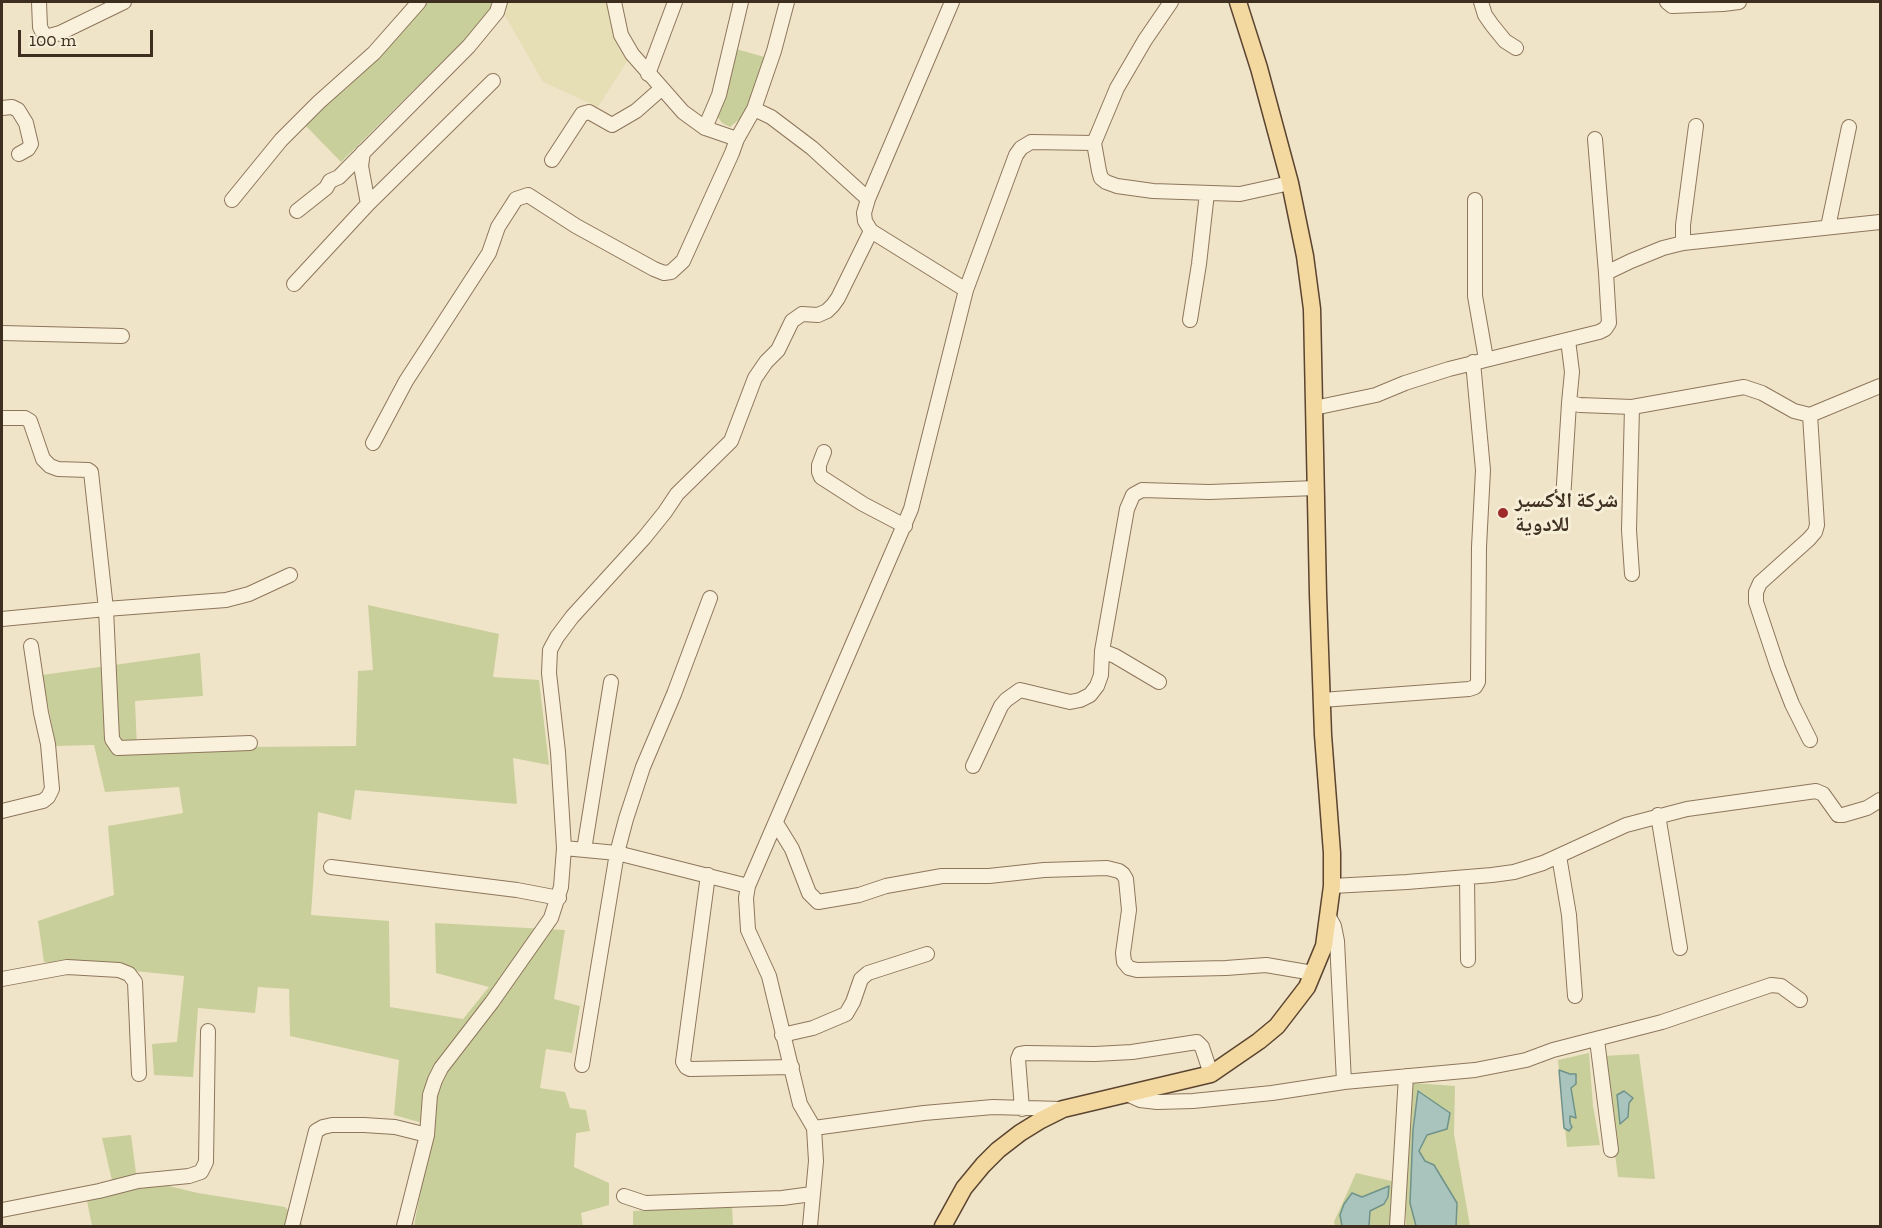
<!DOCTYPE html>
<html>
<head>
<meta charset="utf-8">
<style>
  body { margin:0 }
  #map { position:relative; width:1882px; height:1228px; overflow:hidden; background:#f0e4c8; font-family:"Zilla Slab",serif }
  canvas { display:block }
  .frame { position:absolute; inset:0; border:3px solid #3d2e20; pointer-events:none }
  .scale { position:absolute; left:18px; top:30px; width:135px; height:27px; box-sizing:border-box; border:3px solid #3d2e20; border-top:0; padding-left:8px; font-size:18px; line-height:21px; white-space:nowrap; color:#3d2e20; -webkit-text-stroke:4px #f7eed8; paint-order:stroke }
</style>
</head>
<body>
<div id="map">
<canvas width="1882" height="1228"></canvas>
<div class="frame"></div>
<div class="scale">100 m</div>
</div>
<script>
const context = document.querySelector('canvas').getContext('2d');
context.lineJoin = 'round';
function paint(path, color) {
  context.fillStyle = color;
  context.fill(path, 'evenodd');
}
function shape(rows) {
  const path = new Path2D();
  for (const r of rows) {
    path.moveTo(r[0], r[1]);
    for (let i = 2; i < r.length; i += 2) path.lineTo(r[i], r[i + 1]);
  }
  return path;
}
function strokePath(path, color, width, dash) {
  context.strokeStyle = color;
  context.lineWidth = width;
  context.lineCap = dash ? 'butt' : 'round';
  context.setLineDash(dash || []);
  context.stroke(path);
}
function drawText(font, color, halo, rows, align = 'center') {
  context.font = font + ' "Zilla Slab","Noto Naskh Arabic",serif';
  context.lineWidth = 6;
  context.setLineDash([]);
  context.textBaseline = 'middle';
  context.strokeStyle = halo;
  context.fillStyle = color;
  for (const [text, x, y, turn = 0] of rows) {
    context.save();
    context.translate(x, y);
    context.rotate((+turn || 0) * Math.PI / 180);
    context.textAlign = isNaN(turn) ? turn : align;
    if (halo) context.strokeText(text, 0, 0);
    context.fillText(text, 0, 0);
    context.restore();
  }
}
const farmland = shape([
  [505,2,609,2,630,57,598,107,543,82,504,14]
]);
const green = shape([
  [423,2,495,2,487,17,341,162,303,123,347,88,415,15],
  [736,49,768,58,747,113,730,127,722,123,715,113],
  [368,605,499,634,493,677,539,680,549,765,513,758,517,804,355,790,351,820,318,812,311,915,389,921,390,1007,463,1019,489,987,436,973,435,923,565,930,554,999,580,1006,572,1053,546,1049,540,1088,565,1092,570,1108,586,1110,590,1131,576,1133,574,1167,609,1183,609,1205,581,1213,583,1226,414,1226,433,1126,394,1115,399,1060,290,1036,289,989,258,987,255,1013,198,1008,193,1077,154,1075,152,1044,177,1042,184,976,44,962,38,921,114,895,108,826,183,813,179,787,105,792,94,745,56,746,42,675,200,653,203,696,135,701,137,748,356,746,358,671,373,670],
  [1589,1053,1593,1106,1600,1145,1567,1147,1558,1060],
  [1639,1054,1651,1143,1655,1179,1618,1177,1602,1056],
  [1413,1083,1455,1086,1454,1134,1470,1226,1406,1226,1406,1132],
  [131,1135,136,1173,160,1184,198,1193,285,1207,304,1226,92,1226,87,1201,115,1193,102,1138],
  [1356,1173,1396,1182,1391,1226,1335,1226,1334,1222],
  [732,1205,733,1226,633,1226,633,1211]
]);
const water = shape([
  [1559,1070,1570,1074,1576,1074,1576,1084,1571,1088,1576,1118,1570,1116,1570,1123,1572,1127,1569,1131,1564,1128,1559,1070],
  [1418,1091,1450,1113,1447,1129,1427,1135,1419,1151,1425,1161,1434,1165,1457,1203,1456,1226,1416,1226,1410,1203,1413,1130,1418,1091],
  [1624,1091,1633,1098,1629,1103,1628,1117,1620,1124,1617,1095,1624,1091],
  [1389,1186,1388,1197,1384,1204,1370,1211,1369,1226,1342,1226,1340,1215,1344,1204,1352,1193,1362,1197,1389,1186]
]);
const minor = shape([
  [39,2,40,27,44,35,49,36,60,33,124,2],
  [614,2,621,35,632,54,683,112,705,128,737,139,754,109,771,117,812,148,868,199],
  [952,2,868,199,864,213,865,221,871,231,966,290],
  [1481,2,1485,15,1492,25,1505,41,1516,48],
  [1667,2,1672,6,1723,4,1739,2],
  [648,74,675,2],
  [2,108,12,107,18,110,26,123,31,144,28,149,19,154],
  [754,109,774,51,787,2],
  [705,128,719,95,741,2],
  [1595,139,1606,273],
  [1094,143,1117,88,1145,40,1171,2],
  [363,152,361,166,368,204,493,81],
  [552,160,582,114,589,112,612,125,636,111,661,89],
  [232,200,281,140,319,102,374,53,419,2],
  [1475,200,1475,296,1486,359],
  [297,211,326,188,330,181,339,177,469,46,497,12,500,2],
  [1828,227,1849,127],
  [1683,243,1683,225,1696,126],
  [294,284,368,204],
  [1190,320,1199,264,1207,193],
  [2,333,122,336],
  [1568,340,1572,372,1569,403,1580,405,1632,407,1744,387,1762,393,1794,411,1810,415,1880,386],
  [1632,407,1629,530,1632,574],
  [1314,408,1376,395,1405,383,1449,369,1599,332,1605,329,1609,323,1606,273,1631,261,1663,248,1683,243,1880,222],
  [1810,415,1817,525,1815,532,1809,539,1760,583,1756,592,1756,602,1778,668,1792,704,1810,740],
  [2,418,25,418,30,421,43,459,50,466,58,469,88,470,91,472,106,609,226,600,249,594,290,575],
  [373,443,406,381,489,253,498,227,516,199,528,195,576,226,654,269,664,273,671,272,683,261,732,153,737,139],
  [824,452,819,465,819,472,821,477,863,504,905,526],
  [1563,500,1569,403],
  [2,619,106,609,112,739,118,748,250,743],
  [1159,682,1115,656,1102,651,1127,509,1133,495,1142,490,1209,492,1316,488],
  [1322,700,1469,689,1475,687,1478,682,1479,547,1483,470,1473,362],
  [973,766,1001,706,1006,700,1020,690,1070,702,1080,700,1090,695,1097,686,1101,675,1102,651],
  [2,811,43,801,48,797,52,789,48,744,41,713,31,646],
  [1658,815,1680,948],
  [776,823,792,849,809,893,818,902,859,895,886,886,942,876,989,876,1044,870,1107,868,1119,871,1123,874,1126,879,1129,910,1123,953,1124,962,1129,968,1137,970,1226,968,1266,965,1313,973],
  [564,848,558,752,549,673,550,650,557,637,572,617,644,538,665,512,677,494,731,441,755,378,766,362,778,350,792,321,802,314,818,315,827,311,833,305,838,298,871,231],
  [584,850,611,682],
  [1559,856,1569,915,1575,996],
  [331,867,517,890,559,898],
  [708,875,683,1062,686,1067,690,1069,792,1067],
  [1467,877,1468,960],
  [1332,886,1407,882,1492,875,1514,872,1543,863,1626,825,1687,809,1816,791,1823,794,1838,815,1843,815,1867,808,1880,800],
  [1328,915,1334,926,1337,941,1344,1082],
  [2,979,67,967,119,970,129,974,135,982,139,1074],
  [782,1035,813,1028,846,1014,853,1002,861,979,868,973,927,954],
  [1597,1040,1611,1150],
  [582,1065,617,853,626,819,643,767,674,694,710,598],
  [1129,1095,1140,1100,1157,1102,1193,1101,1272,1093,1344,1082,1475,1070,1526,1060,1553,1050,1662,1022,1771,985,1781,986,1800,1000],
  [1022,1109,1018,1059,1020,1054,1026,1053,1095,1054,1132,1052,1197,1042,1202,1047,1211,1074],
  [814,1128,924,1113,993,1107,1061,1109],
  [624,1196,645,1203,782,1198,812,1194],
  [2,1210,99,1191,138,1181,189,1176,201,1172,206,1162,208,1031],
  [292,1226,316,1131,323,1127,332,1125,364,1125,395,1127,427,1135],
  [404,1226,427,1135,430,1095,435,1080,441,1068,492,1002,551,918,561,887,564,848,617,853,748,886],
  [810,1226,816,1161,814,1128,800,1104,769,976,748,930,746,898,748,886,911,509,966,290,1016,155,1021,148,1031,142,1094,143,1099,171,1101,178,1106,182,1117,186,1153,191,1240,194,1290,183],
  [1397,1226,1406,1076]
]);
const major = shape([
  [943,1226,964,1188,983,1165,998,1150,1020,1133,1041,1120,1063,1109,1211,1074,1259,1041,1277,1026,1307,987,1324,946,1332,886,1332,853,1323,735,1318,594,1312,309,1305,256,1290,183,1259,68,1238,2]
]);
const markers = [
  [1503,513,6,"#9e2a2b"]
];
const poiNames = [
  ["شركة الأكسير",1515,501],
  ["للادوية",1515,525]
];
paint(farmland, '#e6deb5');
paint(green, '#c9cf9b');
paint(water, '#a9c4bc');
strokePath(water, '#6f938a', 1.5);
strokePath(minor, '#8d765c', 16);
strokePath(major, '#5b4430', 19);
strokePath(minor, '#faf1dc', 14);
strokePath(major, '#f3d9a0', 16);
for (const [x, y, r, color] of markers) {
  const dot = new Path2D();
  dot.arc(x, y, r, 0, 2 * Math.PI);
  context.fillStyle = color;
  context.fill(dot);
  strokePath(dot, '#f7eed8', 2);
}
drawText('bold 21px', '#3d2e20', '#f7eed8', poiNames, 'left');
</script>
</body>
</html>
